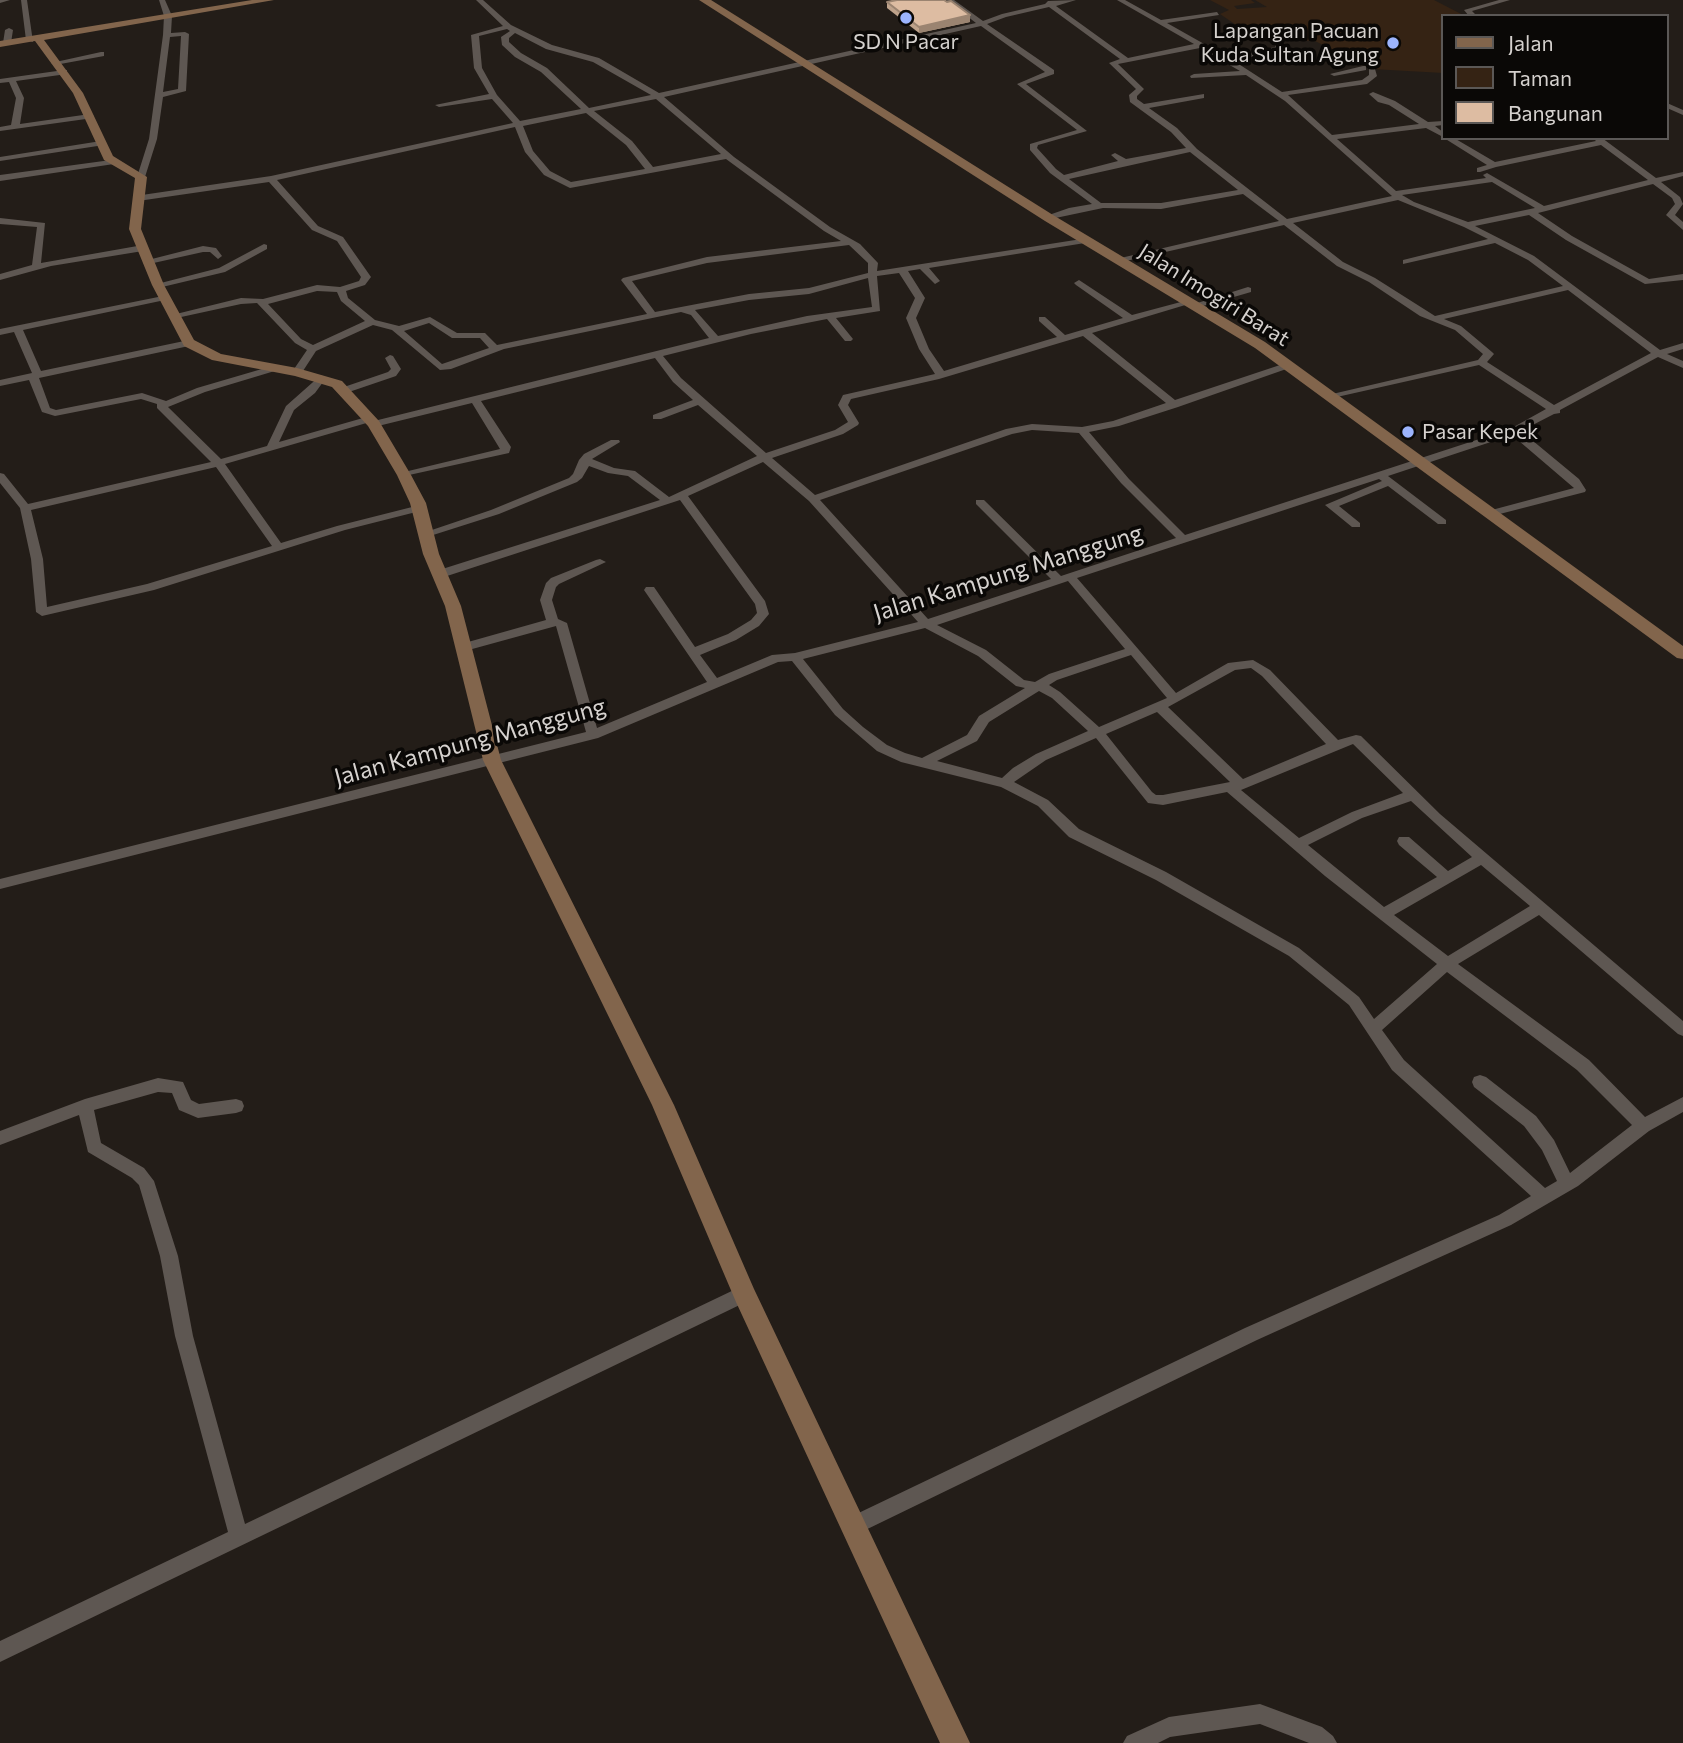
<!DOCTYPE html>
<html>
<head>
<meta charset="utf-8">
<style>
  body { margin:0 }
  #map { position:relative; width:1683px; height:1743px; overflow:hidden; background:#231d18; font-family:Commissioner,sans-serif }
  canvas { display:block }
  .legend { position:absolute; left:1441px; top:14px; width:228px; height:126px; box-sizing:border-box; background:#0a0806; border:2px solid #5b5856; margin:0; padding:9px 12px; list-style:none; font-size:21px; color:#d5d1ce }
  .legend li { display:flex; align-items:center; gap:14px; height:35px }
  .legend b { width:35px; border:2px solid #5b5856 }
</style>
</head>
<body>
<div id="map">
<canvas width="1683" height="1743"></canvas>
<ul class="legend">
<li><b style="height:9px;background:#82654c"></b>Jalan</li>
<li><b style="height:19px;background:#352314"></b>Taman</li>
<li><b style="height:19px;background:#ddbca2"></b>Bangunan</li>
</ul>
</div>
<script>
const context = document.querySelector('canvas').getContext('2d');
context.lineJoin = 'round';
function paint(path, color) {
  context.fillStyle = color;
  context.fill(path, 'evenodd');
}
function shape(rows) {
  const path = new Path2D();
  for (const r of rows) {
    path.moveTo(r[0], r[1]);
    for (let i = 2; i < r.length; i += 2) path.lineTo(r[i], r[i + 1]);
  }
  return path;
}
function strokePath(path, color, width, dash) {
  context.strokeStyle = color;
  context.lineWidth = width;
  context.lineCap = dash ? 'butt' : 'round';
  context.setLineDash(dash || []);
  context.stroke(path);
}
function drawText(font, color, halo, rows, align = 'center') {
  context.font = font + ' Commissioner,sans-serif';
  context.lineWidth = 7;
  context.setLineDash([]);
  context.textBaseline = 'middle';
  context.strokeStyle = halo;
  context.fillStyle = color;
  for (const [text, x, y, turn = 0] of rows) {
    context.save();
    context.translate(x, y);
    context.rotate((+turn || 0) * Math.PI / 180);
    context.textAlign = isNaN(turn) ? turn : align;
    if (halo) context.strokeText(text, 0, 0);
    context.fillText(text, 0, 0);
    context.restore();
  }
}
const green = shape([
  [1210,0,1251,0,1255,3,1234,6,1237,9,1267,7,1255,0,1434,0,1465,16,1443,16,1443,73,1372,69,1315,41,1274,40,1239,27,1220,14,1229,10]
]);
const street = shape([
  [0,0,10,0,0,3,0,0],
  [21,0,27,0,33,42,26,40,21,0],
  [159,0,165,0,172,16,171,33,185,32,189,34,186,91,163,97,157,139,145,177,141,180,137,177,149,139,163,35,164,16,159,0],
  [181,36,178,89,163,92,170,37,181,36],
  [476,0,483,0,511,25,552,45,599,58,659,93,976,23,946,0,954,0,983,21,1002,14,1045,4,1048,1,1076,0,1056,6,1128,58,1194,44,1117,0,1125,0,1161,20,1217,12,1219,15,1167,23,1229,58,1275,47,1277,41,1283,41,1281,50,1234,61,1282,92,1362,80,1369,75,1369,69,1375,69,1377,76,1367,84,1288,95,1332,135,1419,124,1389,105,1378,102,1369,94,1373,92,1395,101,1428,122,1443,121,1443,125,1435,126,1443,132,1443,137,1426,128,1337,139,1396,191,1486,178,1483,175,1487,173,1544,206,1648,180,1601,145,1496,167,1480,172,1477,172,1477,168,1487,165,1444,138,1454,138,1495,162,1596,141,1593,138,1602,138,1656,178,1683,172,1683,176,1661,182,1680,197,1683,204,1675,215,1683,222,1683,230,1666,215,1675,204,1672,198,1653,184,1538,213,1572,236,1649,279,1683,274,1683,280,1645,284,1566,240,1529,215,1475,226,1534,256,1660,350,1683,343,1683,349,1667,354,1683,361,1683,368,1658,357,1560,410,1560,413,1554,414,1521,431,1579,479,1586,490,1585,492,1492,516,1488,515,1488,511,1574,488,1512,435,1388,476,1446,520,1446,524,1438,524,1388,486,1339,506,1360,523,1360,527,1352,527,1325,505,1382,481,1379,479,1077,578,1176,693,1228,663,1253,660,1270,670,1338,740,1356,735,1361,736,1440,814,1683,1021,1683,1036,1678,1034,1539,915,1458,964,1589,1060,1645,1117,1683,1097,1683,1112,1649,1131,1578,1186,1511,1225,1257,1340,853,1536,846,1533,843,1526,846,1519,1245,1328,1499,1215,1531,1196,1392,1070,1349,1005,1289,956,1156,880,1069,837,1038,806,1001,787,901,762,877,751,835,715,792,661,778,662,598,738,0,889,0,879,586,732,556,626,465,651,459,647,461,644,546,620,540,600,546,583,551,578,596,560,600,559,606,562,559,584,556,587,552,600,558,619,567,623,597,728,707,682,644,590,646,587,654,587,695,647,728,634,751,620,757,613,755,604,680,500,444,577,436,577,434,574,436,571,660,500,628,476,608,473,589,466,582,478,577,482,499,514,430,536,422,536,420,534,491,510,569,478,573,474,579,460,584,454,611,440,619,440,620,442,592,459,614,468,635,471,669,497,757,456,698,405,661,419,653,419,653,415,693,400,673,382,655,358,481,401,511,447,509,453,400,477,400,473,500,449,472,403,374,427,370,426,370,422,225,464,281,543,337,526,420,505,426,508,424,510,345,530,154,590,42,616,36,612,31,559,20,508,0,483,0,473,4,474,28,504,211,462,157,408,157,404,141,399,55,416,42,412,29,380,0,386,0,380,32,373,14,332,0,335,0,329,168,295,170,297,165,300,23,330,41,371,189,340,194,343,189,346,39,378,50,408,56,410,142,393,166,401,197,388,272,366,278,366,278,370,205,392,168,407,221,459,267,446,286,406,321,375,326,378,315,393,294,410,279,442,370,416,374,417,374,421,709,338,691,315,681,312,504,349,451,369,440,370,392,330,373,325,316,351,301,374,297,375,292,372,307,350,295,343,257,303,241,304,172,319,172,315,241,298,263,299,317,285,340,287,359,281,361,277,337,241,312,230,269,182,138,201,134,198,135,196,271,176,513,123,492,99,439,107,435,105,489,94,474,68,471,35,503,26,476,0],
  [1049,7,1120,59,1109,63,1136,89,1129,95,1130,102,1171,132,1186,148,1126,159,1115,153,1111,155,1118,161,1064,175,1056,169,1037,148,1038,145,1087,131,1026,84,1054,74,1054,70,987,24,1006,17,1049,7],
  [981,26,1045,72,1017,84,1077,130,1030,144,1030,150,1050,173,1092,204,1069,208,1046,216,1046,220,1103,208,1161,209,1243,194,1279,221,1112,260,1117,263,1284,225,1337,266,1369,282,1420,316,1455,330,1483,354,1478,360,1328,395,1328,399,1479,365,1546,409,1510,429,1185,535,1129,479,1089,432,1119,426,1178,407,1292,367,1292,363,1286,363,1175,400,1092,333,1192,303,1192,299,1132,315,1079,280,1074,283,1076,285,1123,318,1065,335,1045,317,1039,317,1039,321,1057,337,944,371,929,349,916,318,925,298,908,271,920,269,935,284,940,281,929,268,1085,243,1089,240,1088,238,877,271,878,263,860,244,830,227,734,157,664,97,981,26],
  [507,29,510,31,501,37,502,45,515,57,541,72,581,109,520,121,497,95,482,68,479,36,507,29],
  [515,33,546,49,593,62,651,95,589,108,547,68,521,53,509,42,509,38,515,33],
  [1200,48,1240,71,1194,74,1190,76,1191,78,1246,75,1285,101,1392,196,1287,219,1197,149,1177,128,1149,108,1204,98,1204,94,1144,104,1137,99,1137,96,1144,89,1118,64,1200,48],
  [656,99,721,154,653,167,632,141,594,111,656,99],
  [586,113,626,145,645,169,571,182,550,171,533,151,523,126,586,113],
  [515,127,525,152,544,175,570,188,726,159,824,231,841,241,707,257,623,278,621,280,647,314,497,345,485,333,457,333,430,317,399,326,375,320,348,298,346,291,365,285,371,277,343,237,318,226,277,180,515,127],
  [1190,152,1238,190,1161,203,1101,203,1069,179,1190,152],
  [1492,182,1535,208,1468,222,1414,202,1402,195,1492,182],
  [1398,200,1464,227,1488,239,1403,260,1403,264,1495,243,1528,260,1563,286,1435,316,1375,278,1343,262,1293,223,1398,200],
  [849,245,868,263,868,273,809,288,749,294,655,312,632,281,707,263,849,245],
  [899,273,915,298,906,318,919,349,935,374,843,395,838,405,848,422,835,430,766,453,681,378,663,356,751,334,827,319,845,341,851,341,853,339,836,318,880,311,877,276,899,273],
  [868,278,872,307,807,316,718,336,695,310,749,300,809,294,868,278],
  [1568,290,1651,353,1554,405,1487,362,1494,354,1492,352,1461,326,1444,319,1568,290],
  [317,291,337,292,341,301,365,321,313,345,301,339,268,304,317,291],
  [429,323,452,338,480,338,489,348,442,364,404,331,429,323],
  [1083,336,1166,403,1113,421,1082,427,1032,424,1006,429,815,495,772,458,843,434,858,425,859,423,848,405,851,399,939,379,1083,336],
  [1032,430,1079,433,1121,483,1176,538,1061,576,984,500,976,500,976,504,1051,579,928,619,820,500,1012,434,1032,430],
  [763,462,809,501,918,622,795,653,772,655,717,678,700,655,736,640,759,626,769,614,765,601,688,496,763,462],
  [216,467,272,546,147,584,47,607,43,559,31,510,216,467],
  [1068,581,1125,649,1049,674,1035,682,1024,680,986,650,937,625,1068,581],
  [925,628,978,656,1016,686,1025,688,979,716,967,735,922,758,905,753,887,745,863,727,843,709,803,659,925,628],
  [1131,655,1167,698,1099,727,1060,692,1049,685,1057,680,1131,655],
  [1251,668,1262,676,1326,744,1243,779,1168,707,1235,670,1251,668],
  [1039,691,1052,698,1088,731,1036,754,1013,768,1002,778,937,761,977,741,989,722,1039,691],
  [1157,712,1230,782,1163,795,1156,795,1152,792,1106,734,1157,712],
  [1096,738,1148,803,1163,805,1227,792,1325,876,1437,964,1374,1019,1359,997,1299,948,1166,872,1079,829,1048,800,1014,782,1046,760,1096,738],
  [1353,744,1403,793,1352,812,1299,838,1241,790,1353,744],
  [1411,801,1472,857,1448,871,1409,837,1399,837,1397,841,1399,845,1437,877,1384,907,1308,845,1362,818,1411,801],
  [1481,865,1530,906,1448,956,1394,915,1481,865],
  [1447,972,1577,1070,1632,1125,1570,1173,1554,1140,1536,1116,1486,1077,1480,1075,1474,1077,1472,1082,1474,1087,1524,1126,1542,1150,1557,1181,1545,1188,1404,1060,1382,1030,1447,972],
  [1499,0,1510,0,1472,11,1477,16,1469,16,1464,10,1499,0],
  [9,28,13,30,11,43,7,45,3,43,5,30,9,28],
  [101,52,104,52,104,56,55,65,51,63,101,52],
  [1363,66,1366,66,1366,70,1334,76,1330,74,1363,66],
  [64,70,67,70,67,74,16,81,24,98,20,124,90,114,94,116,93,118,0,131,0,127,11,125,16,98,9,82,0,83,0,79,64,70],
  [1667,103,1683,110,1683,115,1667,108,1667,103],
  [101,141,105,143,104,145,0,161,0,157,101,141],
  [111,160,115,162,114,164,0,181,0,175,111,160],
  [0,218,45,223,41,263,143,245,147,248,143,251,51,266,0,280,0,274,32,265,37,227,0,224,0,218],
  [264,244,267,245,267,249,225,272,158,288,153,285,219,268,264,244],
  [203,246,216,248,222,256,218,259,210,252,203,252,149,264,144,261,203,246],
  [1248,287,1251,288,1251,292,1196,308,1191,305,1248,287],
  [390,355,393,356,401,369,396,376,349,392,341,392,341,388,388,372,391,369,385,358,390,355],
  [158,1078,183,1082,191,1100,199,1104,236,1099,242,1101,244,1106,242,1111,236,1113,198,1118,179,1110,172,1093,158,1092,94,1110,101,1143,144,1168,154,1181,178,1256,193,1336,245,1524,738,1288,744,1286,750,1288,753,1294,750,1300,0,1662,0,1641,228,1532,175,1336,160,1256,139,1185,132,1178,88,1152,79,1115,0,1145,0,1131,85,1099,158,1078],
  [1260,1704,1322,1727,1333,1736,1337,1743,1309,1743,1260,1724,1170,1737,1158,1743,1123,1743,1127,1736,1169,1717,1260,1704]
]);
const secondary = shape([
  [252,0,274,0,44,40,83,93,113,156,147,177,141,229,164,285,194,340,221,354,297,368,342,381,379,421,411,475,426,503,439,554,461,606,501,760,674,1105,754,1289,970,1743,940,1743,736,1302,652,1105,483,760,445,606,423,554,410,503,397,475,368,426,332,387,295,376,212,360,184,346,152,285,129,229,135,178,104,160,73,93,35,41,0,47,0,41,252,0],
  [699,0,711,0,1053,215,1265,342,1683,646,1683,659,1677,658,1255,348,1045,221,699,0]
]);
const wall = shape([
  [887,2,970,22,919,33,887,8]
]);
const shadedWall = shape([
  [970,15,970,22,919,33,919,27]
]);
const building = shape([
  [897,0,944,0,947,2,951,1,970,15,919,27,887,2,897,0]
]);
const markers = [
  [906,18,7,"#9cb4fd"],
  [1393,43,7,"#9cb4fd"],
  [1408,432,7,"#9cb4fd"]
];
const farPoinames = [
  ["Lapangan Pacuan",1379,31],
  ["Kuda Sultan Agung",1379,55],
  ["SD N Pacar",906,42,"center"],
  ["Pasar Kepek",1422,432,"left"]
];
const farStreetnames = [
  ["Jalan Imogiri Barat",1214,295,32]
];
const streetNames = [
  ["Jalan Kampung Manggung",1008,573,-17],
  ["Jalan Kampung Manggung",470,742,-15]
];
paint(green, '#352314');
paint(street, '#5e5752');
paint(secondary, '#82654c');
paint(wall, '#bea28b');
paint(shadedWall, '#9b8471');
paint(building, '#ddbca2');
strokePath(building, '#9b8471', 2);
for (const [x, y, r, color] of markers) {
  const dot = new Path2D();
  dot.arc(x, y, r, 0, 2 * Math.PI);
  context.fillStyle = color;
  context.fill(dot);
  strokePath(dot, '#0a0806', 2.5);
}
drawText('21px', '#d5d1ce', '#0a0806', farPoinames, 'right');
drawText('21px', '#d5d1ce', '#0a0806', farStreetnames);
drawText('24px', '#d5d1ce', '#0a0806', streetNames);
</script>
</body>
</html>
